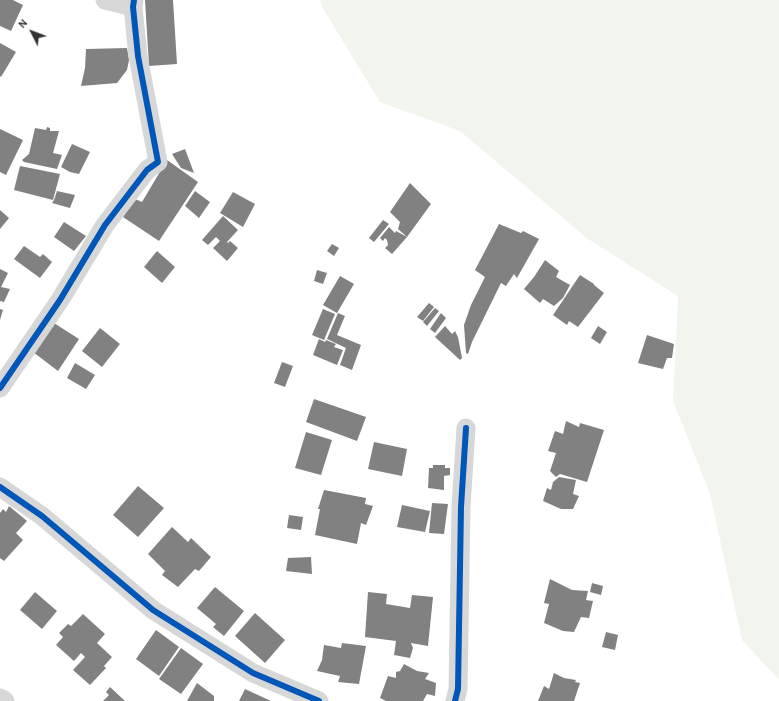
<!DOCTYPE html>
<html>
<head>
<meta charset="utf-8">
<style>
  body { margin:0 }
  #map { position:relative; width:779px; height:701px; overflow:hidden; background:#fff; font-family:"Alegreya Sans",sans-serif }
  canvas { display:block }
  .north { position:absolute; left:12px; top:12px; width:40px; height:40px; -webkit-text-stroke:3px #fff; paint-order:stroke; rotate:312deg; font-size:11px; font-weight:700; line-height:16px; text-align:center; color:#333 }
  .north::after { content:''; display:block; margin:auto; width:14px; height:18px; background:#333; clip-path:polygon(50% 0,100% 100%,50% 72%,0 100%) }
</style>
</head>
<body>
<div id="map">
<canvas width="779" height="701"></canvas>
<div class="north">N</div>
</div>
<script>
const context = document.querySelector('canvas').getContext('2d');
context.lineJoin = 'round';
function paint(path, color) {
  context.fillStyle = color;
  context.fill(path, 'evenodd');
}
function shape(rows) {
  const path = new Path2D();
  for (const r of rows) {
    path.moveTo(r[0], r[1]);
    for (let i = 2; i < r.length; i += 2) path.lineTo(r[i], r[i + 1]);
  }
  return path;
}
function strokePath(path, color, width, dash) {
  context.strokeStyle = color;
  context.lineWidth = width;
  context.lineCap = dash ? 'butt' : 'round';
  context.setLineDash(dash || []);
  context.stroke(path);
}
const green = shape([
  [320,0,779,0,779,680,742,640,710,494,673,401,678,296,588,239,460,131,380,102,322,7]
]);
const building = shape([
  [0,0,13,0,23,5,11,31,0,26],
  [145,0,173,0,177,64,149,66],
  [0,43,16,52,1,77,0,76],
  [127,48,129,60,127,70,117,83,81,86,85,68,86,49],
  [47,127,50,128,50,131,59,131,53,153,62,155,57,169,24,162,22,160,29,154,35,128,46,130],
  [0,129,23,140,6,175,0,172],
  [72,144,90,152,79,174,70,172,61,167],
  [185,149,194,173,181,168,172,154],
  [167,160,198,182,159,241,123,217,135,199,142,202],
  [20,166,60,174,53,200,14,190],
  [410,183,431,204,407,237,398,229,400,222,390,212],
  [57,191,75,195,70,208,52,203,54,200],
  [195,191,210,202,199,218,185,206],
  [233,192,255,204,243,227,220,213],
  [0,210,9,218,0,229],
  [223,216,238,230,227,242,228,243,230,241,238,248,227,261,213,248,220,241,216,237,208,245,202,240],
  [383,220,389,224,374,242,369,238],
  [64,222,86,236,74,251,54,237],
  [499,224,521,233,523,231,539,239,517,278,514,274,506,286,501,283,472,342,468,354,466,353,464,325,471,305,485,277,475,270],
  [389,227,395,233,396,231,407,237,392,254,385,248,388,245,387,240,385,238,383,241,380,238],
  [332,244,339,248,334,256,327,251],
  [24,246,40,257,43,254,52,262,40,278,14,259],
  [157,251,175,267,162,283,144,267],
  [545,260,559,271,556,277,570,285,563,298,554,306,543,299,540,303,524,289,534,277],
  [0,269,8,273,1,287,10,289,4,302,0,301],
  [317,270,327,273,323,284,314,281],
  [580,275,594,284,594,285,604,293,578,327,569,321,567,325,553,315],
  [340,276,354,284,337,313,323,305],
  [429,303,434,307,423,321,417,317],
  [435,308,439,311,427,326,423,322],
  [0,309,3,310,0,320],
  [323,309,335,314,324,340,312,335],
  [338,313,345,316,337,335,361,345,352,370,340,365,346,348,327,339],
  [441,313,446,318,435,333,430,329],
  [54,323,79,339,58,371,33,352],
  [445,326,452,334,455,331,458,337,462,358,460,360,435,337],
  [598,326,607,332,600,344,591,338],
  [100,328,120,344,102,367,82,351],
  [647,335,674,344,672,358,667,358,663,369,638,363],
  [319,339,325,342,326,340,336,344,334,347,343,350,337,365,313,355],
  [282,362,293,366,285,387,274,383],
  [75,363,95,375,86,389,67,378],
  [314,399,366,417,357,441,306,422],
  [566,421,579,427,580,423,604,430,587,482,560,474,556,477,550,471,556,453,548,451,555,431,563,434],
  [306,432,332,440,321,475,295,468],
  [374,442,407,449,402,476,368,469],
  [433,465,445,465,445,468,450,468,450,475,444,476,444,490,428,488,429,468,433,468],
  [559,477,576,480,573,494,579,496,573,509,561,509,543,501,547,488,551,490,553,482],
  [138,486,164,508,138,537,113,515],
  [324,490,366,498,365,504,373,506,366,525,361,523,357,544,315,535,320,509,318,509],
  [432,503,448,504,444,534,429,533],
  [402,505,430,511,425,532,397,527],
  [9,506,27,521,16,533,23,540,4,561,0,558,0,513,3,509,6,512],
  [289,515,303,517,301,530,287,528],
  [172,527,188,542,191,538,211,557,199,571,195,569,178,587,162,575,165,571,148,554],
  [311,557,312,574,286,571,288,558],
  [550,579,572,590,588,591,586,600,593,601,589,618,581,617,574,632,563,631,544,623,549,604,544,603],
  [592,583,603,586,601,595,590,592],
  [215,587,244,611,224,636,213,627,216,624,197,608],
  [35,592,57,611,42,629,20,610],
  [368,592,387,594,386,604,410,608,412,595,433,597,428,646,411,643,413,648,410,658,394,655,396,641,365,637],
  [255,613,285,640,265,663,235,636],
  [83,614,105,634,97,643,112,657,104,666,106,668,90,685,73,670,85,657,81,653,74,661,56,645,63,637,59,633,68,624,71,626],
  [156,630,179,647,159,676,136,659],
  [606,632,618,635,615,650,602,647],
  [342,643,366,646,359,684,338,682,340,676,317,671,322,660,324,645,341,648],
  [181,648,203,664,181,694,159,679],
  [404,664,417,671,429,673,425,679,436,683,435,696,427,694,423,701,386,701,380,698,388,676,396,678,396,672,400,671],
  [554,673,564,678,576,680,575,682,580,683,574,701,538,701,544,686,549,689],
  [197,683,214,696,214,701,187,701],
  [110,687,125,701,103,701,109,695,106,692],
  [245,689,271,701,239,701]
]);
const minor = shape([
  [105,0,133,7],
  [0,388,60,300,105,225,147,170,158,162,138,56,133,7,134,0],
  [0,487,42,516,153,610,253,673,319,701],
  [0,698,5,701],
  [455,701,458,689,461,507,466,428]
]);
const cycleway = shape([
  [0,388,60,300,105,225,147,170,158,162,138,56,133,7,134,0],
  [0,487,42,516,153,610,253,673,319,701],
  [455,701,458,689,461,507,466,428]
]);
paint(green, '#f1f5ed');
paint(building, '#818181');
strokePath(minor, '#d7d7d7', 19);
strokePath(cycleway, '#0057b8', 6);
</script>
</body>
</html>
